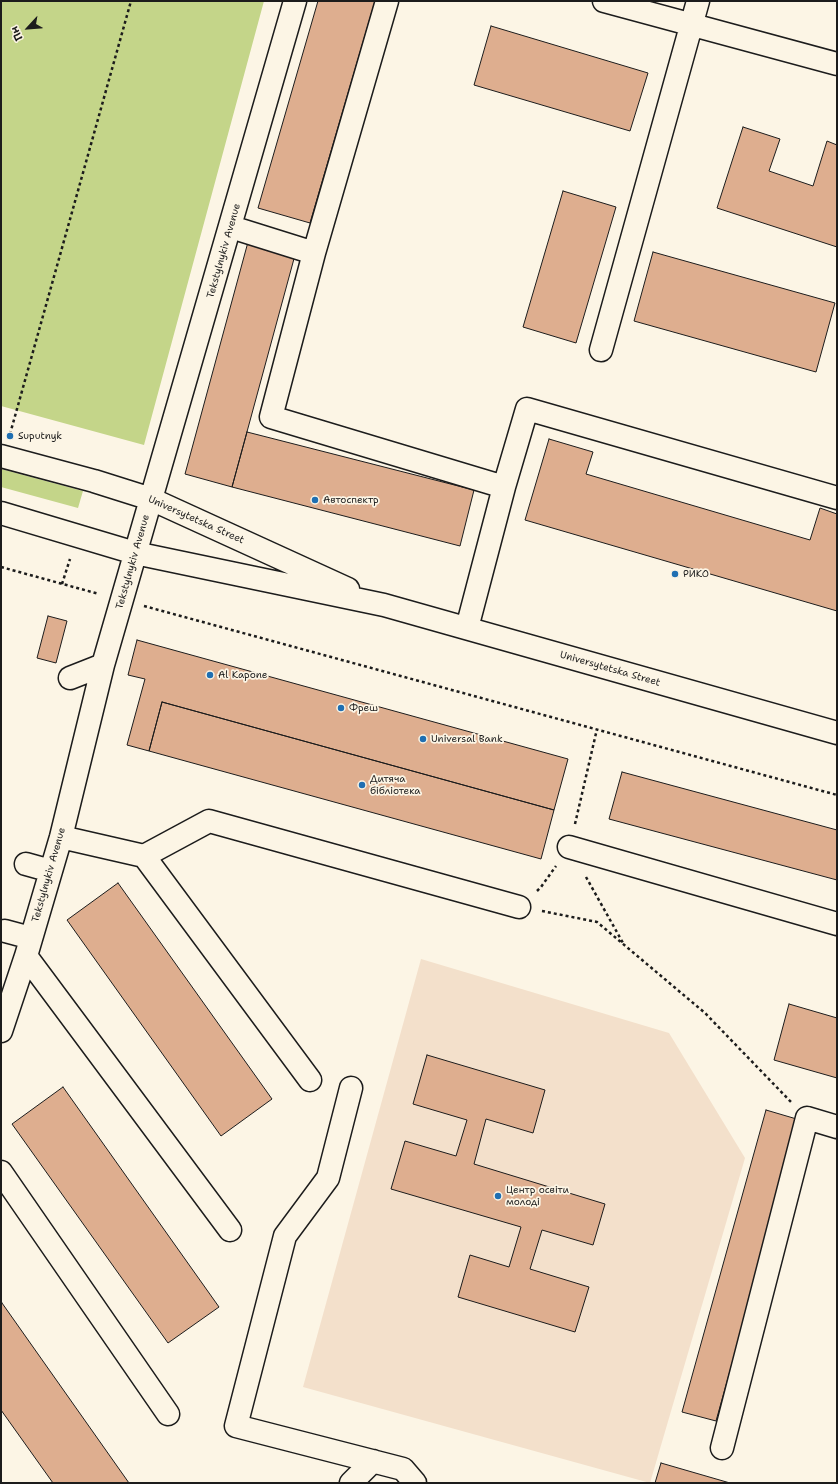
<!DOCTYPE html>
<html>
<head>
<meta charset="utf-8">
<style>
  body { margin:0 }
  #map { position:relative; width:838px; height:1484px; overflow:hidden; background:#fcf5e5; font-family:"Shantell Sans",sans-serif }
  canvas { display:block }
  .frame { position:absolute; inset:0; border:2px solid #1c1c1c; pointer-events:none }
  .north { position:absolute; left:8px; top:8px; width:40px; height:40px; -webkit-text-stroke:3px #fcf5e5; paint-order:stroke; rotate:244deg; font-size:11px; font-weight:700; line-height:16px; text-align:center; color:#1c1c1c }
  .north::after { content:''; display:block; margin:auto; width:14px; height:18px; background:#1c1c1c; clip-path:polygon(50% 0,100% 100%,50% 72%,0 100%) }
</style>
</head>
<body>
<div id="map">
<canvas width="838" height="1484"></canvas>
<div class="frame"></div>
<div class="north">Пн</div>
</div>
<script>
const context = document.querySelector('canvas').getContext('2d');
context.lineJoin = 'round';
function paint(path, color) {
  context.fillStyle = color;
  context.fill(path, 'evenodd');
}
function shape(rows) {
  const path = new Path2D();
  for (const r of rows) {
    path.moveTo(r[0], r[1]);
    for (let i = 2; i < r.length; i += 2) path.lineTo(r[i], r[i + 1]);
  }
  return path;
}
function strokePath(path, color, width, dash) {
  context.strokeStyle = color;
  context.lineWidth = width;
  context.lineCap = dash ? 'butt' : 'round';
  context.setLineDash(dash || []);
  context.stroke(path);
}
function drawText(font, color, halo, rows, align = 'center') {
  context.font = font + ' "Shantell Sans",sans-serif';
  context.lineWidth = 3.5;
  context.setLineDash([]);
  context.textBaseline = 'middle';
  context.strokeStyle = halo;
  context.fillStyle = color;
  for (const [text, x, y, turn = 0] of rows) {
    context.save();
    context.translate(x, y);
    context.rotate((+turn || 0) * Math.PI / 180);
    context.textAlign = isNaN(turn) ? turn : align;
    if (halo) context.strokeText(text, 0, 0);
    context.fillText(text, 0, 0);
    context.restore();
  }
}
const built = shape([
  [421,959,669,1033,745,1158,650,1483,303,1387]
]);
const green = shape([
  [1,1,264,1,144,445,1,406],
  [1,469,83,491,78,508,1,487]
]);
const building = shape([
  [318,1,375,1,310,223,258,208,318,1],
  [491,26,648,73,630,131,474,85,491,26],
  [743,127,780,139,769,171,813,186,827,141,837,145,837,247,717,208,743,127],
  [563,191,616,207,576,343,523,327,563,191],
  [248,242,295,255,232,487,185,474,248,242],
  [653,252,835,303,816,372,634,321,653,252],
  [247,432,474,490,460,546,232,487,247,432],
  [549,439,593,452,586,474,810,540,820,508,837,514,837,611,525,520,549,439],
  [48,616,67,621,56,663,37,658,48,616],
  [137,640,568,759,554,810,162,702,149,751,127,745,145,679,128,675,137,640],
  [162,702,554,810,541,859,149,751,162,702],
  [622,772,837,830,837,880,609,819,622,772],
  [118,883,272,1099,221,1136,67,920,118,883],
  [789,1004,837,1018,837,1078,774,1060,789,1004],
  [427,1055,545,1090,533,1133,486,1119,474,1164,605,1204,593,1245,542,1230,530,1269,589,1287,575,1332,458,1297,470,1255,509,1267,521,1227,391,1189,405,1141,456,1156,467,1120,413,1104,427,1055],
  [63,1087,219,1307,168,1343,12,1124,63,1087],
  [766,1110,800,1120,716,1421,682,1412,766,1110],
  [2,1303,129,1483,53,1483,1,1410,1,1304,2,1303],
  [661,1463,730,1483,655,1483,661,1463]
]);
const path = shape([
  [10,434,131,1],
  [1,567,99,594],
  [62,584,70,559],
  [144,606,837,795],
  [575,824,597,729],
  [586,877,623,943],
  [537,891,541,887,556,866],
  [542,911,597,922,705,1013,791,1102]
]);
const minor = shape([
  [604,1,837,64],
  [231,227,314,253,271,417,504,487,527,409,837,498],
  [314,253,387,1],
  [601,350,698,1],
  [1,456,94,481,151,499,348,589],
  [1,513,135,553,384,605,837,733],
  [467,628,504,487],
  [70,678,103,665],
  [61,837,144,856,310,1080],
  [569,847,837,924],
  [144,856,209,821,519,907],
  [26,864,51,871],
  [5,931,31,938],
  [26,956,230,1230],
  [1,1031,26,956,61,837,103,665,295,1],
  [351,1088,328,1178,285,1236,236,1426,403,1469,415,1483],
  [1,1172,168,1414],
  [722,1448,807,1118,837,1127],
  [351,1483,373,1461]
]);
const markers = [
  [10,436,4,"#1f6fb2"],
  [315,500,4,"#1f6fb2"],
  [675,574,4,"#1f6fb2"],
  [210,675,4,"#1f6fb2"],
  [341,708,4,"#1f6fb2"],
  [423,739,4,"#1f6fb2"],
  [362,785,4,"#1f6fb2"],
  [498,1196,4,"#1f6fb2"]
];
const streetNames = [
  ["Tekstylnykiv Avenue",224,251,-74],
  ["Universytetska Street",196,520,24],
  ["Tekstylnykiv Avenue",133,562,-74],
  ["Universytetska Street",610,669,16],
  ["Tekstylnykiv Avenue",49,875,-74]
];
const poiNames = [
  ["Suputnyk",18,436],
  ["Автоспектр",323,500],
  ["РИКО",683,574],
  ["Al Kapone",218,675],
  ["Фреш",349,708],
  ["Universal Bank",431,739],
  ["Дитяча",370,779],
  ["бібліотека",370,791],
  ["Центр освіти",506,1190],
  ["молоді",506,1202]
];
paint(built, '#f3e0cb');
paint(green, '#c4d589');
paint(building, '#deae8f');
strokePath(building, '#1c1c1c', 1);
strokePath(minor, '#1c1c1c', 25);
strokePath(path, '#1c1c1c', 2.5, [3, 3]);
strokePath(minor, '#fcf5e5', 22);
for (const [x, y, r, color] of markers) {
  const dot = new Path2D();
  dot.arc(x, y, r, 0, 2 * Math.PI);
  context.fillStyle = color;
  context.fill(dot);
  strokePath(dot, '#fcf5e5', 1.5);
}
drawText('10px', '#1c1c1c', '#fcf5e5', streetNames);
drawText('10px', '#1c1c1c', '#fcf5e5', poiNames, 'left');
</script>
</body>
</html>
